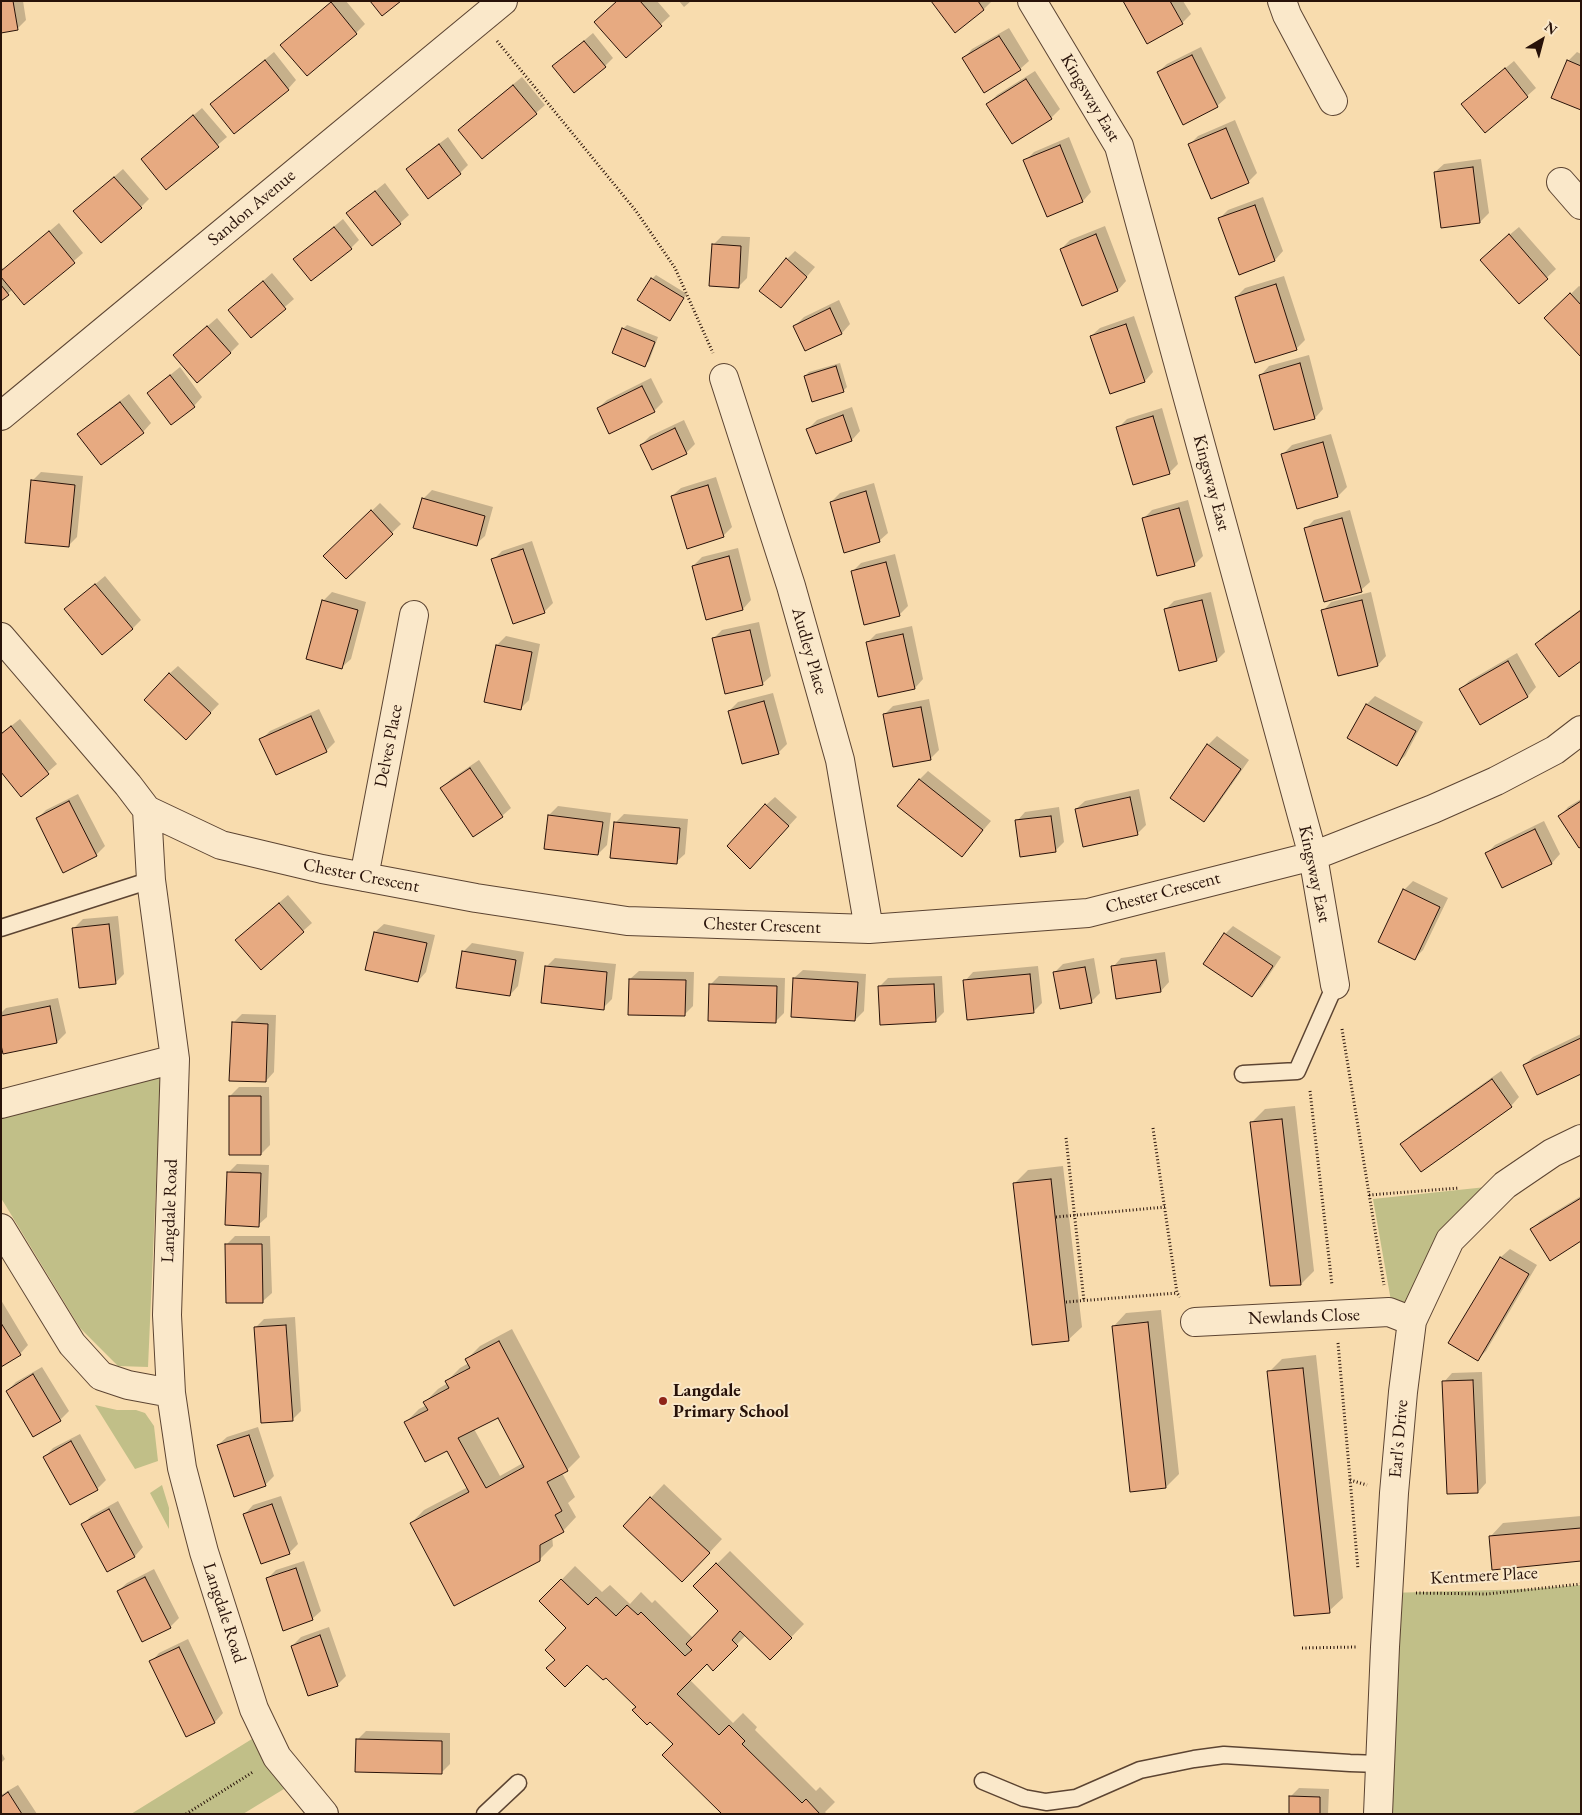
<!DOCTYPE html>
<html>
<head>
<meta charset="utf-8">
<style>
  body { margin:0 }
  #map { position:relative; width:1582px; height:1815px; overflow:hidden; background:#f8dcae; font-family:"EB Garamond",serif }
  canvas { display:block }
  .frame { position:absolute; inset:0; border:2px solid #281209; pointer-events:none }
  .north { position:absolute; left:1517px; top:15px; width:50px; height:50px; -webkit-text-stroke:4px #fae8ca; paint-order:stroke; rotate:37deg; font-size:14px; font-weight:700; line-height:20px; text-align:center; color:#281209 }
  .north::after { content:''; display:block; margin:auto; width:18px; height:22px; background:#281209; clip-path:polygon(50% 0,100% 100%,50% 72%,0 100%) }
</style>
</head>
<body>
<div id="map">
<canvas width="1582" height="1815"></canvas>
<div class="frame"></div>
<div class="north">N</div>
</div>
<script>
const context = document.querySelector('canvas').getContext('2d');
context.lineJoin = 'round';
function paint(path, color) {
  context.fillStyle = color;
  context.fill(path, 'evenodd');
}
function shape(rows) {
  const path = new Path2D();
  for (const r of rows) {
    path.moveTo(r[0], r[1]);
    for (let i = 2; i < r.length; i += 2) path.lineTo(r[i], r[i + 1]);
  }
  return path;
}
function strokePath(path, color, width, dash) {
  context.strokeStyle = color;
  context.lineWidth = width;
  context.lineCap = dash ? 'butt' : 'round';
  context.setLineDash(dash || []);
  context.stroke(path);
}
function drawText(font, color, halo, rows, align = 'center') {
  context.font = font + ' "EB Garamond",serif';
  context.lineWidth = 4;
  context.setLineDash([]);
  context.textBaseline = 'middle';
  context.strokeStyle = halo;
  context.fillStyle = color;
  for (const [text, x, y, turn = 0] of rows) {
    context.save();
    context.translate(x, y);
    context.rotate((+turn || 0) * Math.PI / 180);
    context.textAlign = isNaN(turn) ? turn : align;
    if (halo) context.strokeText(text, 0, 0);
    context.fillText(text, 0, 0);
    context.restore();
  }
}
const green = shape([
  [161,1072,148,1367,118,1366,80,1328,1,1198,1,1115],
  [1505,1185,1484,1205,1412,1321,1391,1301,1373,1199],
  [95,1405,117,1410,136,1410,145,1413,154,1426,158,1461,135,1469],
  [162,1485,169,1508,169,1529,150,1493],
  [1581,1585,1581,1814,1378,1814,1388,1593,1531,1589],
  [260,1734,297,1781,243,1814,131,1814]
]);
const shadow = shape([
  [1,1,23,1,26,20,17,29],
  [332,1,346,1,365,24,356,33,291,36],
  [618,1,657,1,670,16,626,56],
  [679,1,691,1,684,7],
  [933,1,992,1,984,9],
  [1124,1,1183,1,1191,14,1182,23],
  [1009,28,1029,61,1020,69,964,58,972,49],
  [593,33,613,58,605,66,554,66],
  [1201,47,1226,98,1217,106,1158,72,1167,64],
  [274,52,296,80,288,89,212,104],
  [1577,52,1581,54,1581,109,1568,61],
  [1514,61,1536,88,1527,96,1472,96],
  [1035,71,1060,109,1051,118,988,104,997,95],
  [522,77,545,105,536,113,469,121],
  [202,108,227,137,167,188,142,159],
  [1235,120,1257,173,1248,182,1189,145,1198,136],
  [448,137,468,165,460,173,407,169,416,161],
  [1069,137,1091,192,1083,201,1048,215,1025,161,1034,152],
  [1481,159,1489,213,1480,222,1435,172,1444,164],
  [123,169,149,199,141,207,84,203],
  [385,183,409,215,400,223,348,213],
  [1263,197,1283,251,1275,260,1220,218,1228,210],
  [343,219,359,240,351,248,295,259],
  [59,223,83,253,25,303,13,289,1,300,1,266,4,270],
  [1105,226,1126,281,1118,290,1082,304,1061,249,1070,240],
  [1519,227,1556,269,1520,303,1490,251],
  [722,236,750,237,747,278,738,287,713,245],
  [795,251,815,267,781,307,787,259],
  [272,273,294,299,251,336,230,310],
  [656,275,687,294,670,319,652,279],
  [1284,276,1305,340,1296,349,1236,297,1245,288],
  [1579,286,1581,287,1581,355,1546,318],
  [839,300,850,324,842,333,806,349,795,326,804,317],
  [1134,316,1153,372,1145,381,1091,336,1100,328],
  [217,318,239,344,230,353,183,347],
  [627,325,658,337,649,361,645,365,623,329],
  [1309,355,1323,409,1315,418,1261,375,1269,366],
  [840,363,847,387,843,391,805,376,809,372],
  [180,367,202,397,194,406,148,393],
  [651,378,663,402,654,411,598,408,607,400],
  [129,394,151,423,143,432,79,434,87,426],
  [852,407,860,431,852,440,808,429,817,420],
  [1162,408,1178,464,1169,473,1118,428,1127,419],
  [684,420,695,444,686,453,652,468,641,445,650,436],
  [1331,434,1347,487,1338,496,1298,507,1283,454,1292,445],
  [41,472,83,476,77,537,68,546,32,481],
  [716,477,732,527,723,536,672,496,681,488],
  [874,483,888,533,879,541,831,502,840,493],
  [432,490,493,507,485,536,476,544,423,499],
  [1188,500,1203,556,1194,565,1143,519,1152,510],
  [380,503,401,524,346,577,325,556],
  [1350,510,1370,582,1361,590,1305,529,1314,520],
  [532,541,553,603,544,612,493,560,502,551],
  [738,548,751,600,743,609,693,566,702,557],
  [895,554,908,606,899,615,852,572,861,563],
  [105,576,141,620,132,629,66,609],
  [332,592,366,602,351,659,342,667,323,601],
  [1211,592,1225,652,1217,660,1165,610,1174,601],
  [1371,592,1386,656,1378,665,1323,611,1331,602],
  [1581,609,1581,659,1536,644,1545,635],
  [759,622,771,676,762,684,713,639,722,630],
  [912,626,923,679,915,688,868,642,876,634],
  [506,636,540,644,529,700,520,709,486,701,497,645],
  [1517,653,1536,687,1528,696,1480,723,1461,689,1469,681],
  [178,666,219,704,195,729,169,674],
  [773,693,787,744,778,753,729,711,738,702],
  [1375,696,1423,722,1405,756,1396,764,1348,738,1367,704],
  [929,699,939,750,930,759,885,714,893,706],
  [319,709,335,742,326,751,261,740,270,731],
  [20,719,57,764,21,795,1,734],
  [1217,736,1249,760,1213,811,1204,820,1208,745],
  [479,760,511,808,502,816,442,788,451,779],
  [928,771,991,821,962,855,919,780],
  [1139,789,1146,825,1137,834,1076,809,1085,801],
  [78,794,105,846,96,855,37,819,46,810],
  [775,797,797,817,759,858,766,805],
  [1581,799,1581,845,1560,816,1568,807],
  [558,806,611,813,607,845,598,854,549,815],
  [1059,807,1064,842,1055,851,1017,821,1025,812],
  [624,814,688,819,685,854,676,862,615,823],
  [1544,821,1560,854,1552,863,1502,887,1486,854,1495,845],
  [1413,881,1448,898,1423,950,1415,958,1404,890],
  [288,895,312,923,261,968,245,932],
  [118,916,124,974,115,983,74,928,83,919],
  [384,924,435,935,426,972,418,981,375,932],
  [1233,926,1281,957,1261,987,1252,995,1225,934],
  [472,943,524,952,518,986,510,995,463,952],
  [1165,952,1169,982,1161,991,1113,967,1121,958],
  [555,958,616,964,612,999,603,1008,546,967],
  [1094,958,1100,993,1091,1002,1055,972,1063,964],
  [1038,966,1042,1003,1033,1012,965,981,973,972],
  [803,970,866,974,864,1011,855,1020,794,978],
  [639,971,694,972,693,1006,685,1014,630,979],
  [719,976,785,978,784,1013,775,1022,710,985],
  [942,976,944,1012,935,1021,879,987,888,978],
  [58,998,66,1033,57,1042,4,1052,1,1038,1,1013,6,1008],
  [242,1014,276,1015,274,1072,266,1081,233,1023],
  [1581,1034,1581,1072,1524,1065,1533,1057],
  [1501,1071,1519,1097,1511,1106,1402,1144,1411,1135],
  [239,1087,269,1087,270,1145,261,1154,230,1096],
  [1295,1106,1314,1271,1301,1284,1252,1122,1265,1109],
  [237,1164,269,1165,267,1217,258,1225,229,1172],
  [1063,1166,1082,1327,1068,1340,1015,1183,1028,1170],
  [1581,1196,1581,1240,1531,1230,1540,1221],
  [235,1236,270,1236,272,1293,263,1301,226,1245],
  [1510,1249,1537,1265,1486,1351,1478,1359,1450,1343,1501,1257],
  [1,1300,28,1345,20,1354,1,1365],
  [1161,1310,1179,1474,1166,1487,1113,1327,1126,1313],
  [295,1317,301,1411,293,1419,255,1328,264,1319],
  [512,1329,580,1457,567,1470,562,1473,575,1497,568,1503,576,1517,563,1531,552,1536,553,1546,539,1560,411,1523,424,1510,468,1487,448,1449,405,1423,419,1409,427,1405,425,1402,438,1389,448,1383,447,1381,460,1368,469,1363,467,1359,480,1346],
  [498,1417,523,1463,500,1476,474,1429],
  [1316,1355,1343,1598,1329,1611,1269,1372,1282,1359],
  [42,1367,69,1411,60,1420,7,1391,16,1382],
  [1482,1372,1486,1483,1478,1492,1444,1382,1452,1373],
  [258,1427,274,1476,265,1485,218,1445,227,1437],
  [80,1434,106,1480,97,1489,45,1457,53,1448],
  [664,1484,722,1539,696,1567,624,1526],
  [281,1496,298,1544,289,1553,245,1514,253,1505],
  [118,1501,143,1547,135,1556,107,1571,82,1525,91,1516],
  [1581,1516,1581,1560,1490,1537,1503,1523],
  [730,1551,804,1624,770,1659,746,1635,713,1669,707,1662,690,1680,733,1723,743,1713,757,1727,755,1730,816,1791,820,1787,835,1802,825,1812,827,1814,724,1814,675,1744,606,1676,587,1664,556,1660,568,1628,541,1601,575,1566,602,1592,610,1585,630,1604,641,1592,652,1603,655,1600,693,1638,720,1611,695,1586],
  [304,1561,321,1611,312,1619,267,1579,276,1570],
  [154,1569,179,1618,170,1627,118,1591,127,1583],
  [329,1627,346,1676,337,1685,292,1646,301,1637],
  [188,1639,223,1713,215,1722,186,1736,151,1662,159,1653],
  [366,1731,450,1733,450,1764,441,1773,357,1740],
  [1,1752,5,1759,1,1763],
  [18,1785,37,1814,1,1814,1,1795],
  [1299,1788,1329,1789,1328,1814,1290,1814,1290,1797]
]);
const building = shape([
  [1,1,13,1,18,30,1,33,1,1],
  [370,1,401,1,382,16,370,1],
  [617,1,640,1,662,26,626,58,594,22,617,1],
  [931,1,978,1,984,10,955,33,931,1],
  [1123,1,1170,1,1183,24,1147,44,1123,1],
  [331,2,357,34,307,76,280,45,331,2],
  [999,36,1021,70,984,93,962,58,999,36],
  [584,41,606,67,574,93,552,66,584,41],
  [1192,55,1218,107,1183,125,1157,72,1192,55],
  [265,60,289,90,234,134,210,104,265,60],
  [1567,60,1581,66,1581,110,1551,98,1567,60],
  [1505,68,1528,97,1485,133,1461,104,1505,68],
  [1026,79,1052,119,1012,144,986,104,1026,79],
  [513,85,537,114,482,159,458,130,513,85],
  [193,115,219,147,166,190,141,159,193,115],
  [1226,128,1249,183,1211,199,1188,144,1226,128],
  [439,144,461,174,428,199,406,169,439,144],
  [1060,145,1083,202,1047,217,1023,160,1060,145],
  [1473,167,1480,223,1441,228,1434,172,1473,167],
  [114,177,142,208,101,243,73,211,114,177],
  [375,191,401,224,372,246,346,213,375,191],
  [1255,205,1275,261,1239,275,1218,218,1255,205],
  [334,227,352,249,311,281,293,259,334,227],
  [49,231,75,263,24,305,1,277,1,271,49,231],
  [1096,234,1118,291,1082,306,1060,249,1096,234],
  [1509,234,1548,279,1519,304,1480,260,1509,234],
  [712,244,741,246,739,288,709,286,712,244],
  [786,258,807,277,781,308,759,291,786,258],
  [651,278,684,298,670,321,637,300,651,278],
  [263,281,286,309,251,338,228,310,263,281],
  [1276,284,1297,350,1255,363,1235,297,1276,284],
  [1,285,9,295,1,301,1,285],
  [1570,293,1581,305,1581,357,1544,318,1570,293],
  [830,308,842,334,805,351,793,326,830,308],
  [1126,324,1145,382,1110,394,1090,336,1126,324],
  [207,326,231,353,197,383,173,355,207,326],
  [622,328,655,342,645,367,612,353,622,328],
  [1300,363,1315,419,1274,430,1259,375,1300,363],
  [836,366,844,392,812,402,804,376,836,366],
  [170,375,195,407,171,425,147,393,170,375],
  [642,386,655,412,609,434,597,408,642,386],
  [120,402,144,433,101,465,77,434,120,402],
  [843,415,852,441,816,454,806,429,843,415],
  [1153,416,1170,474,1133,485,1116,427,1153,416],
  [675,428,687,454,652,470,640,445,675,428],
  [1323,442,1338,497,1297,509,1281,454,1323,442],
  [31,480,75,485,69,547,25,543,31,480],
  [708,485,724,537,687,549,671,496,708,485],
  [866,491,880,542,844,553,830,502,866,491],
  [422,498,485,516,477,546,413,528,422,498],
  [1179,508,1195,566,1157,576,1142,518,1179,508],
  [371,510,393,534,346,579,323,556,371,510],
  [1342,518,1362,592,1324,602,1304,528,1342,518],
  [523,549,545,613,513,624,491,559,523,549],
  [729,556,743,610,706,620,692,566,729,556],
  [886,562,900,616,864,625,851,571,886,562],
  [95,584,133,629,102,655,64,609,95,584],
  [322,600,358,610,342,669,306,659,322,600],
  [1202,600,1217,661,1179,671,1164,609,1202,600],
  [1362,600,1378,666,1338,676,1321,610,1362,600],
  [1581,610,1581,661,1559,677,1535,644,1581,610],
  [750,630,763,685,725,694,712,638,750,630],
  [903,634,915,689,878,697,866,642,903,634],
  [496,645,532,652,521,710,484,702,496,645],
  [1508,661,1528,697,1480,725,1459,689,1508,661],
  [169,673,211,713,186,740,144,700,169,673],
  [764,701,779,754,742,764,728,711,764,701],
  [1366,704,1416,731,1397,766,1347,738,1366,704],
  [921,707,931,760,893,767,883,714,921,707],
  [311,716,327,752,276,775,259,739,311,716],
  [11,726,49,774,21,797,1,772,1,734,11,726],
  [1207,744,1241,769,1204,822,1170,798,1207,744],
  [470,768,503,817,473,837,440,788,470,768],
  [919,779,983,830,962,857,897,806,919,779],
  [1130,797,1138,835,1083,847,1075,809,1130,797],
  [69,801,97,856,63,873,36,818,69,801],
  [1581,801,1581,847,1579,848,1558,816,1581,801],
  [765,804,789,826,750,869,727,846,765,804],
  [548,815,603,822,598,855,544,849,548,815],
  [1051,816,1056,852,1020,857,1015,820,1051,816],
  [614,822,680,828,677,864,610,858,614,822],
  [1535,829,1552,864,1502,888,1485,853,1535,829],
  [1403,889,1440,907,1415,960,1378,942,1403,889],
  [279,903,304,932,261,970,235,940,279,903],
  [109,924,116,984,79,988,72,928,109,924],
  [374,932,427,943,418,982,365,970,374,932],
  [1224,933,1273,966,1252,997,1203,964,1224,933],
  [462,951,516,960,510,996,456,988,462,951],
  [1156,960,1161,992,1116,999,1111,966,1156,960],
  [545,966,607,972,604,1010,541,1003,545,966],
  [1085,967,1092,1003,1060,1009,1053,972,1085,967],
  [1030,974,1034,1013,967,1020,963,980,1030,974],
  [793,978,858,982,855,1021,791,1017,793,978],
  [629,979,686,980,685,1016,628,1015,629,979],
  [709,984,777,986,776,1023,708,1021,709,984],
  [934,984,936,1022,880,1025,878,986,934,984],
  [50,1006,57,1043,3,1054,1,1045,1,1016,50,1006],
  [232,1022,268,1024,266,1082,229,1081,232,1022],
  [1581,1038,1581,1074,1537,1095,1523,1065,1581,1038],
  [1492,1079,1512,1107,1421,1172,1400,1144,1492,1079],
  [229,1096,261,1096,261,1155,229,1155,229,1096],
  [1282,1119,1301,1285,1270,1286,1250,1122,1282,1119],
  [227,1172,261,1173,259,1227,225,1225,227,1172],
  [1051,1179,1069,1341,1032,1345,1013,1183,1051,1179],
  [1581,1198,1581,1241,1550,1261,1530,1229,1581,1198],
  [225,1244,262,1244,263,1303,226,1303,225,1244],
  [1500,1257,1529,1274,1478,1361,1448,1343,1500,1257],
  [1148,1322,1166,1488,1130,1492,1112,1326,1148,1322],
  [1,1323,21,1355,1,1367,1,1323],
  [286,1325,293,1421,261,1423,254,1327,286,1325],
  [499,1341,568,1471,547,1482,562,1511,555,1515,564,1532,540,1545,540,1561,454,1606,410,1523,469,1492,447,1451,425,1462,404,1422,428,1410,423,1402,449,1388,445,1381,470,1368,465,1359,499,1341],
  [498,1418,524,1467,486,1488,458,1438,498,1418],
  [1303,1368,1330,1613,1294,1616,1267,1371,1303,1368],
  [33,1374,61,1421,33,1437,6,1391,33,1374],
  [1473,1380,1478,1493,1447,1494,1442,1381,1473,1380],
  [249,1435,266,1486,234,1497,217,1445,249,1435],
  [71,1441,98,1490,70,1505,43,1457,71,1441],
  [650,1497,710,1553,682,1582,623,1526,650,1497],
  [272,1504,290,1554,261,1564,243,1514,272,1504],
  [109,1509,135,1557,107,1572,81,1524,109,1509],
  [1581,1528,1581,1561,1492,1570,1489,1536,1581,1528],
  [716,1563,792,1638,770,1660,740,1631,732,1640,738,1646,713,1671,707,1664,677,1694,719,1735,729,1725,745,1741,742,1744,802,1803,806,1799,820,1814,722,1814,662,1755,673,1744,650,1722,647,1725,632,1710,636,1707,606,1678,603,1680,587,1665,565,1687,546,1668,555,1660,545,1650,566,1628,539,1601,561,1579,588,1605,596,1597,616,1616,627,1605,638,1615,641,1612,685,1656,692,1650,686,1644,718,1611,693,1586,716,1563],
  [296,1568,313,1620,283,1631,266,1578,296,1568],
  [145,1577,171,1628,142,1642,117,1591,145,1577],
  [320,1635,338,1686,308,1696,291,1646,320,1635],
  [179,1647,215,1723,186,1737,149,1661,179,1647],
  [356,1739,442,1741,442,1774,355,1772,356,1739],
  [8,1792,22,1814,1,1814,1,1797,8,1792],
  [1289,1796,1320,1797,1320,1814,1289,1814,1289,1796]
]);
const path = shape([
  [497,41,636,211,675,268,713,353],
  [1342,1029,1384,1285],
  [1310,1091,1332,1285],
  [1153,1128,1177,1293,1180,1297],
  [1066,1138,1084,1301],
  [1369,1195,1459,1188],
  [1056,1217,1165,1207],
  [1066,1302,1177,1293],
  [1338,1343,1358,1569],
  [1350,1480,1367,1485],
  [1416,1593,1487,1594,1581,1584],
  [1302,1648,1357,1647],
  [186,1814,253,1772]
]);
const lane = shape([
  [1,928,151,880],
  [1243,1074,1297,1071,1335,985],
  [983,1781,1024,1798,1046,1802,1076,1798,1140,1770,1194,1759,1224,1755,1350,1763,1380,1764],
  [485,1814,518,1783]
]);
const street = shape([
  [1032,1,1119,146,1313,856,1335,985],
  [1282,1,1287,15,1333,101],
  [1561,182,1581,205],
  [724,378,791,586,840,760,869,929],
  [1,416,503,1],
  [1,637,128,785,147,810,221,845,322,869,476,898,627,921,869,929,1088,913,1313,856,1433,809,1496,781,1555,750,1581,730],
  [147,810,151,880,175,1059,167,1315,171,1393,182,1468,204,1552,254,1709,277,1757,324,1814],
  [364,877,414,615],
  [1,1104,175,1059],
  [1,1228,72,1344,101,1376,128,1385,171,1393],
  [1195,1322,1389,1312,1412,1321],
  [1378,1814,1385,1647,1394,1493,1403,1392,1412,1321,1450,1240,1505,1185,1552,1153,1581,1139]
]);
const markers = [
  [663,1401,5,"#8f2418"]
];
const streetNames = [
  ["Kingsway East",1090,98,59],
  ["Sandon Avenue",252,208,-40],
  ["Kingsway East",1211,483,75],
  ["Audley Place",809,651,74],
  ["Delves Place",389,746,-79],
  ["Kingsway East",1314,874,78],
  ["Chester Crescent",361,876,11],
  ["Chester Crescent",1163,893,-15],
  ["Chester Crescent",762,926,2],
  ["Langdale Road",170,1211,-88],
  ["Newlands Close",1304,1317,-2],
  ["Earl's Drive",1399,1439,-85],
  ["Kentmere Place",1484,1576,-3],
  ["Langdale Road",224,1613,72]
];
const poiNames = [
  ["Langdale",673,1391],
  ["Primary School",673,1412]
];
paint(green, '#c1bf88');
paint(shadow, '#0003');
paint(building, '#e7aa81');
strokePath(building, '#281209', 1);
strokePath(lane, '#5c4432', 19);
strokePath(street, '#5c4432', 30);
strokePath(path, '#281209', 3, [1, 2.5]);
strokePath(lane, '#fae8ca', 16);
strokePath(street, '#fae8ca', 28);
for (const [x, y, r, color] of markers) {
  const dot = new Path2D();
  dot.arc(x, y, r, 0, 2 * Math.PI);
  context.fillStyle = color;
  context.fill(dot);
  strokePath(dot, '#fae8ca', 2);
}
drawText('18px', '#281209', '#fae8ca', streetNames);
drawText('bold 18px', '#281209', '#fae8ca', poiNames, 'left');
</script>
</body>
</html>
